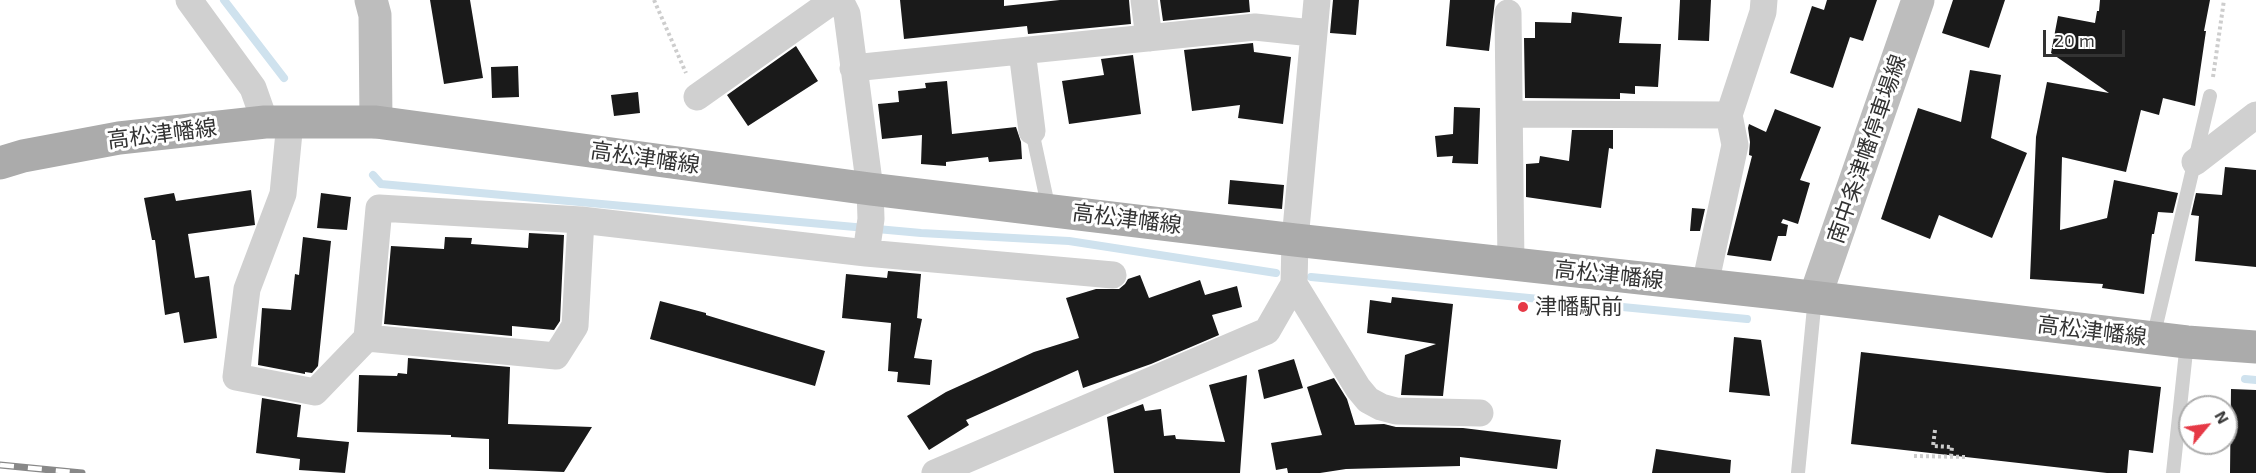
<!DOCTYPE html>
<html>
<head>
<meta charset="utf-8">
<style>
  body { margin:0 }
  #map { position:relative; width:2256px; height:473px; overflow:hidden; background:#fff; font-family:"Exo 2",sans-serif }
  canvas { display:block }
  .north { position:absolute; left:2178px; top:395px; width:60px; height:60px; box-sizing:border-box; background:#fff; border:2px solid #adadad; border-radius:50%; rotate:61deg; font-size:16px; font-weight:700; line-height:24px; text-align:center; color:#333 }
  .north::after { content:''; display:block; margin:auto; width:21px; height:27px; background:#e63946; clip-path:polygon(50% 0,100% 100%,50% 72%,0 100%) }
  .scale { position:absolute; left:2043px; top:30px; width:82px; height:27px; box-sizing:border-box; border:3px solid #333; border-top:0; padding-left:8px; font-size:18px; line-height:21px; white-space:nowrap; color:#333; -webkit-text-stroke:4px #fff; paint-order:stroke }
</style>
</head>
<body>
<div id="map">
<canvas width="2256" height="473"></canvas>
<div class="north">N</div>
<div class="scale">20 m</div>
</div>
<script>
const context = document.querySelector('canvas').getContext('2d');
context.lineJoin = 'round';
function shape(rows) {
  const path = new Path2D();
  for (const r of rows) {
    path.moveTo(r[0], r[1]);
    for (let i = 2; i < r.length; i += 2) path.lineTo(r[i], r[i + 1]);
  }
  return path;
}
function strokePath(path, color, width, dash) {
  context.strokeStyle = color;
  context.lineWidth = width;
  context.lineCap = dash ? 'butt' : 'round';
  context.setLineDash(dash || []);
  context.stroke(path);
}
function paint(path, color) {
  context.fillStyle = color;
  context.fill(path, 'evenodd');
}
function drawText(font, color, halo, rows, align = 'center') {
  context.font = font + ' "Exo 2","Noto Sans JP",sans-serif';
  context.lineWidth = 6;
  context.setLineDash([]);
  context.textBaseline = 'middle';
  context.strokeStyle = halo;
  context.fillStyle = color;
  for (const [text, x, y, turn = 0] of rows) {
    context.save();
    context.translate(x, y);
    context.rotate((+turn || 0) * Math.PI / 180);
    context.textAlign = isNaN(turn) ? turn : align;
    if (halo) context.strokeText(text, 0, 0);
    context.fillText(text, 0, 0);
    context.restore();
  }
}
const stream = shape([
  [224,0,284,78],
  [373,175,381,184,921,233,1069,241,1276,273],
  [1311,277,1747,319],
  [2245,379,2256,380]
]);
const building = shape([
  [430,0,470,0,483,78,444,84],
  [900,0,1004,0,1004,6,1060,0,1129,0,1131,24,1028,34,1027,26,904,39],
  [1160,0,1249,0,1250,12,1163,21],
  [1333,0,1359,0,1356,35,1330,33],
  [1450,0,1495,0,1489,51,1446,46],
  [1680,0,1711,0,1709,41,1678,40],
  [1827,0,1877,0,1863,41,1850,37,1833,88,1790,73,1812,6,1824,10],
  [1953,0,2005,0,1989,48,1942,33],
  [2100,0,2210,0,2204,31,2206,31,2195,106,2163,98,2159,115,2141,110,2126,172,2062,157,2060,230,2107,218,2114,180,2178,193,2173,213,2158,212,2154,234,2152,234,2144,294,2102,288,2103,284,2030,279,2036,137,2047,82,2109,93,2051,53,2058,16,2095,23,2097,11,2099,11],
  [1572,12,1622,17,1619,43,1661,44,1658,87,1635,86,1635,94,1620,93,1620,99,1525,98,1524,38,1535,38,1535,22,1571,23],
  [1253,43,1254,52,1291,57,1283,124,1238,118,1240,105,1192,111,1184,50],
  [796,46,818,81,748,126,727,95],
  [1133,55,1141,114,1069,124,1062,81,1104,75,1101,59],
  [518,66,519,97,492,98,491,67],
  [1970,70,2001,75,1991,138,2027,153,1992,238,1939,215,1930,239,1881,219,1918,108,1961,122],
  [947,81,952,134,1016,127,1021,142,1022,159,989,162,988,157,946,162,946,166,921,164,922,135,882,139,878,104,899,102,898,91,926,88,925,83],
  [638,92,640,113,614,116,611,95],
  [1454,107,1480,108,1478,164,1452,163,1453,156,1437,157,1435,136,1453,134],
  [1775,109,1821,127,1800,180,1810,183,1798,224,1783,219,1781,223,1788,225,1786,236,1778,236,1771,261,1727,255,1752,156,1749,155,1750,142,1748,128,1749,124,1766,132],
  [1572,130,1613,130,1613,149,1609,148,1601,208,1526,197,1526,164,1539,163,1540,156,1569,161],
  [2225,167,2256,170,2256,267,2195,261,2199,216,2191,215,2196,193,2222,195],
  [1230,180,1284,185,1282,209,1228,204],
  [251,190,255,225,188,234,195,278,209,276,217,338,184,343,179,312,165,315,155,240,152,240,144,198,174,193,176,201],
  [321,193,351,197,347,230,317,228],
  [1692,208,1705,209,1700,231,1690,231],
  [529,233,564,235,560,321,554,330,512,326,512,336,384,324,391,246,444,249,445,237,472,238,471,244,528,248],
  [303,237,331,241,318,366,312,373,305,372,305,374,258,365,262,308,291,310,295,274,299,275],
  [888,271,921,274,917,318,922,319,914,358,932,360,930,385,897,382,898,372,888,371,891,323,842,318,846,274,887,278],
  [1140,275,1149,298,1200,280,1205,295,1237,286,1242,307,1212,315,1219,335,1151,364,1083,388,1078,370,966,420,969,425,929,450,907,416,946,392,1034,352,1079,338,1066,298,1096,289,1119,289,1125,284,1128,279],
  [1392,297,1453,304,1443,396,1401,395,1405,355,1436,344,1367,333,1370,300,1391,303],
  [660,301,706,313,706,315,825,351,815,386,650,339],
  [1734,337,1761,340,1770,396,1729,392],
  [1861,352,2161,387,2153,453,2129,450,2127,473,2107,473,1851,444],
  [408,358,510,367,508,424,592,427,564,472,489,469,489,439,451,437,451,435,357,432,359,375,397,376,398,373,407,374],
  [1294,359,1303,388,1264,399,1258,370],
  [1247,375,1240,473,1114,473,1107,417,1143,404,1145,411,1161,409,1164,436,1175,435,1176,439,1225,442,1209,385],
  [1334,378,1347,399,1355,425,1384,424,1396,427,1463,428,1561,440,1557,469,1460,457,1460,466,1346,469,1320,473,1288,473,1287,468,1276,470,1271,443,1322,435,1307,387],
  [2231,389,2256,390,2256,473,2230,473],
  [262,398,301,405,297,437,349,442,345,473,299,470,300,459,256,453],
  [1656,449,1731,460,1730,473,1652,473]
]);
const path = shape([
  [654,0,686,73],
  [2213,77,2224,0],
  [1935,430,1933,446,1952,447,1951,456],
  [1914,456,1966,457]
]);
const lane = shape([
  [1032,131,1049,210],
  [2153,338,2210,96],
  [1798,473,1815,297],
  [2173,473,2187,342]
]);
const street = shape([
  [189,0,253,88,265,122],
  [840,0,847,14,870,189,871,219,866,253],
  [1144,0,1149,38],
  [1508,13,1511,265],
  [1022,51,1032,131],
  [853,68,1255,27,1312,33],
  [697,97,834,0],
  [1510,114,1729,115],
  [290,122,283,194,247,289,236,377,315,392,367,338,556,356,575,326,581,220],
  [2195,162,2256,115],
  [1294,284,1358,388,1368,400,1381,407,1396,411,1480,413],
  [1705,285,1735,145,1729,115,1763,12,1764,0],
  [367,338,379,208,581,220,866,253,1113,275],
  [935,473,1267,331,1294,284,1295,240,1317,0]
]);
const secondary = shape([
  [371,0,375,15,376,122],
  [1815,297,1918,0]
]);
const primary = shape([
  [0,163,23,156,119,138,265,122,376,122,870,189,1295,240,1777,293,2187,342,2256,347]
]);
const rail = shape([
  [0,465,82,473]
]);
const markers = [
  [1523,307,6,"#e63946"]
];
const streetNames = [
  ["高松津幡線",162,134,-7],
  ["南中条津幡停車場線",1867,149,-71],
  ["高松津幡線",645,158,8],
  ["高松津幡線",1127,219,7],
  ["高松津幡線",1609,275,6],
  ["高松津幡線",2092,331,7]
];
const poiNames = [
  ["津幡駅前",1535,307]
];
strokePath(stream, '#cfe2ee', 8);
paint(building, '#1a1a1a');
strokePath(path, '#cdcdcd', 4, [3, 3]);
strokePath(lane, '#d0d0d0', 14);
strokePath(street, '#d0d0d0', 27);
strokePath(secondary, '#bdbdbd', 33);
strokePath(primary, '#ababab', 33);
strokePath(rail, '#888', 7);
strokePath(rail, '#fff', 4.5, [14]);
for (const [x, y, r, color] of markers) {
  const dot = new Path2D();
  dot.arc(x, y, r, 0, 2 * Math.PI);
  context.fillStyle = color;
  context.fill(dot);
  strokePath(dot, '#fff', 2);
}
drawText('22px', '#333', '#fff', streetNames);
drawText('22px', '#333', '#fff', poiNames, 'left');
</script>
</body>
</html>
